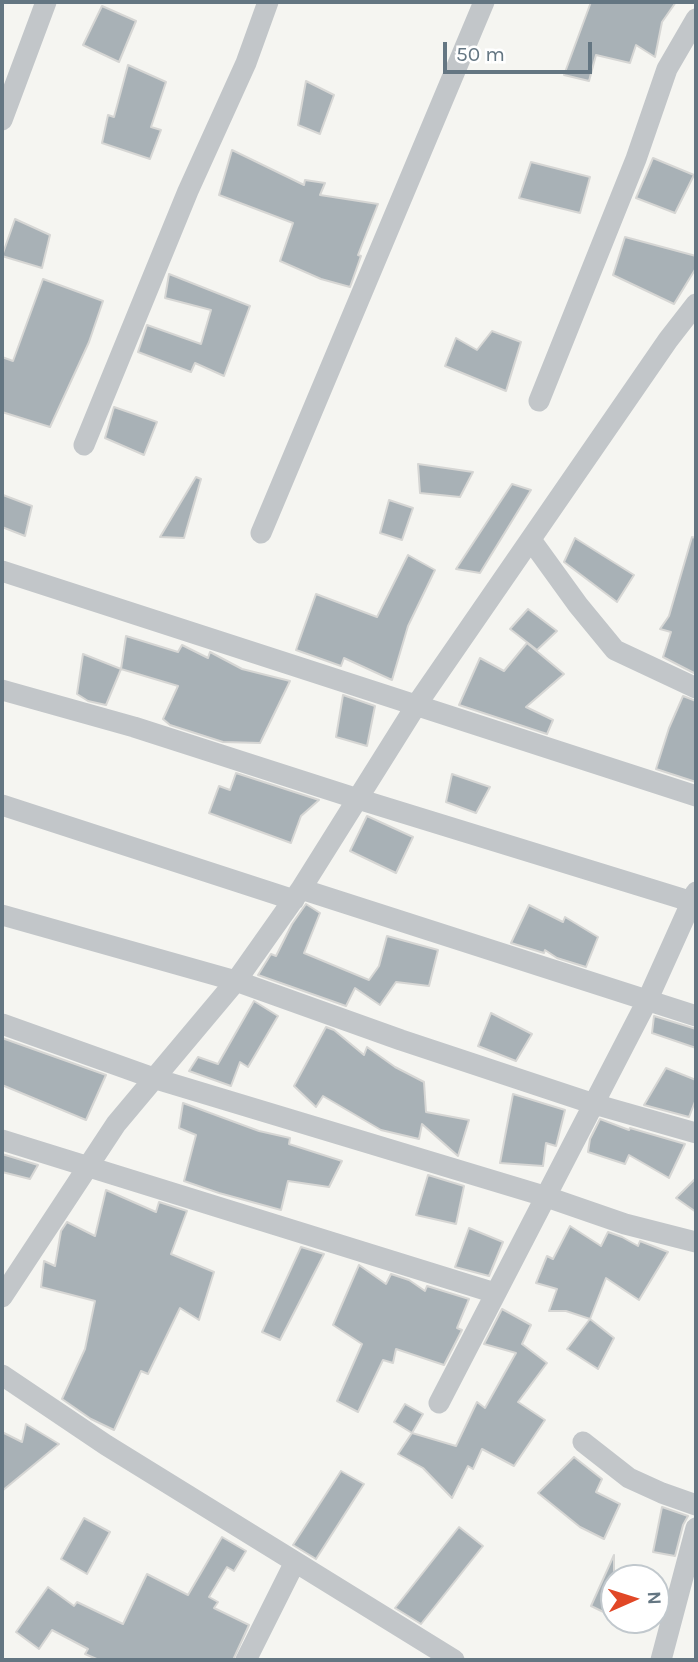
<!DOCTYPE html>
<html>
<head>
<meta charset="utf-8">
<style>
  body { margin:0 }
  #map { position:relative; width:698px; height:1662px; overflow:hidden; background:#f5f5f1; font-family:Karla,sans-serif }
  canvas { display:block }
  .frame { position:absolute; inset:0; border:4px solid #647682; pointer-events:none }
  .north { position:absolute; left:600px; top:1564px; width:70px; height:70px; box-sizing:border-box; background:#fff; border:2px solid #c1c8cd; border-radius:50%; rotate:87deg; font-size:19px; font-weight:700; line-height:28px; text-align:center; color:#647682 }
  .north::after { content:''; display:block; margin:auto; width:24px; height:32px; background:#e14726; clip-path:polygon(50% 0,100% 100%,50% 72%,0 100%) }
  .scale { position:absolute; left:443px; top:42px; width:149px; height:32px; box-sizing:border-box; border:4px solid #647682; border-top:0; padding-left:9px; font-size:21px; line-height:24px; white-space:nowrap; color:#647682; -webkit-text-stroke:5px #fff; paint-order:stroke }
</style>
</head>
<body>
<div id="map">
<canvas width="698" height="1662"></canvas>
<div class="frame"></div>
<div class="north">N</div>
<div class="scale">50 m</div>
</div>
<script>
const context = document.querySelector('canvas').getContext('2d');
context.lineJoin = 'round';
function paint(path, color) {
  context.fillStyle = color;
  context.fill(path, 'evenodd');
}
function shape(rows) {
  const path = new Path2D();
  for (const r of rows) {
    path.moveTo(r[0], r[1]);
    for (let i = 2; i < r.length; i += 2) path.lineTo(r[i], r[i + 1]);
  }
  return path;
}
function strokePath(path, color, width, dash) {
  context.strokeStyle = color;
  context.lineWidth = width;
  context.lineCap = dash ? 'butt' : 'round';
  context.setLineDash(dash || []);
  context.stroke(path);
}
const building = shape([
  [591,2,676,2,662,22,655,57,636,45,630,63,596,55,589,81,564,75,591,2],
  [102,6,136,21,119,62,83,45,102,6],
  [128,65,166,82,151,127,161,130,150,159,102,143,108,115,114,117,128,65],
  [306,81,334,95,320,134,298,125,306,81],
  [232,150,304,185,305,180,325,183,320,195,378,204,358,255,361,256,350,287,321,279,280,261,293,223,219,195,232,150],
  [653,158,694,175,675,213,636,198,653,158],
  [531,162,590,177,580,213,519,198,531,162],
  [15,219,50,235,42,268,2,256,15,219],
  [625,237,696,256,696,268,674,304,613,275,625,237],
  [169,274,250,306,224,376,195,363,191,372,138,352,147,325,201,344,211,310,165,298,169,274],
  [43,279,103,301,89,342,50,427,2,412,2,357,13,361,43,279],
  [492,331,521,342,506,391,445,366,456,338,477,350,492,331],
  [114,407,157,422,144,455,105,438,114,407],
  [418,464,473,472,460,497,420,493,418,464],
  [196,477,201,479,184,538,160,537,196,477],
  [512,484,531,490,480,573,456,569,512,484],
  [3,495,32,506,25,536,2,527,3,495],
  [389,500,413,508,402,540,380,533,389,500],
  [692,537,696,538,696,674,663,657,671,632,660,629,669,616,692,537],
  [575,538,634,575,617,602,564,562,575,538],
  [408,555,435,570,408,626,392,680,344,658,341,666,296,650,316,594,377,617,408,555],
  [528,609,557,631,537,650,510,629,528,609],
  [126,636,178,652,182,645,208,658,210,652,242,669,290,681,260,743,223,742,170,725,163,719,178,686,121,669,126,636],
  [527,643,564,674,526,707,553,720,547,734,459,705,480,658,504,671,527,643],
  [83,654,121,669,106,705,88,701,77,694,83,654],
  [343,695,375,706,367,746,336,737,343,695],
  [683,696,696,701,696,782,656,769,669,728,683,696],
  [236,773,319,800,301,816,291,843,209,813,219,786,230,790,236,773],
  [452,774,490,787,476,813,446,802,452,774],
  [367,816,413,837,396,873,350,851,367,816],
  [306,904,320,913,304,953,369,980,379,966,387,936,438,950,429,986,396,982,380,1005,355,988,346,1006,258,975,271,954,276,956,292,924,306,904],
  [529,905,563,922,565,917,598,937,586,967,557,958,545,950,544,953,511,943,529,905],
  [254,1001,278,1016,248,1067,240,1062,231,1086,189,1071,198,1057,218,1064,254,1001],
  [491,1013,532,1034,516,1061,478,1046,491,1013],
  [654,1016,696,1029,696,1048,652,1033,654,1016],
  [326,1027,334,1030,364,1055,367,1047,395,1067,424,1082,426,1112,469,1120,458,1156,422,1124,419,1139,381,1130,323,1096,316,1107,294,1086,326,1027],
  [2,1038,106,1075,86,1120,2,1085,2,1038],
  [666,1068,696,1080,696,1099,689,1117,644,1105,666,1068],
  [513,1094,565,1110,556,1146,546,1143,543,1166,500,1163,513,1094],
  [183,1103,259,1131,290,1138,289,1144,342,1161,329,1187,288,1181,281,1210,219,1193,184,1181,196,1135,179,1128,183,1103],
  [600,1119,629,1130,630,1128,685,1144,669,1178,629,1155,625,1164,588,1152,590,1139,600,1119],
  [2,1154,38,1165,30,1179,2,1172,2,1154],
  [428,1175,464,1186,456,1224,416,1215,428,1175],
  [696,1178,696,1212,676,1198,696,1178],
  [106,1190,156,1212,159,1202,187,1211,171,1254,214,1272,199,1320,180,1308,148,1374,141,1371,114,1430,91,1419,62,1399,85,1349,95,1301,41,1287,44,1261,55,1266,61,1231,67,1222,95,1236,106,1190],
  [570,1226,601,1246,608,1232,622,1237,638,1246,640,1241,668,1252,639,1300,606,1278,590,1319,566,1311,549,1311,557,1289,536,1283,547,1256,553,1259,570,1226],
  [469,1228,503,1242,489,1276,455,1267,469,1228],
  [301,1247,324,1254,280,1340,262,1332,301,1247],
  [359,1265,386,1284,391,1274,409,1280,425,1291,427,1286,469,1299,457,1328,462,1330,444,1365,396,1349,393,1363,383,1360,358,1412,337,1401,362,1344,333,1325,359,1265],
  [502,1309,531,1325,522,1344,547,1363,518,1402,545,1420,514,1466,482,1449,473,1469,468,1466,452,1498,423,1468,398,1454,412,1433,456,1446,477,1402,485,1408,516,1353,484,1344,502,1309],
  [590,1319,614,1338,598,1369,567,1349,590,1319],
  [405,1404,423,1414,412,1433,394,1422,405,1404],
  [26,1424,59,1444,2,1491,2,1432,22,1442,26,1424],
  [574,1457,602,1479,596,1492,620,1504,604,1539,580,1527,538,1493,574,1457],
  [341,1471,364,1484,316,1559,293,1545,341,1471],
  [662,1507,688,1516,683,1525,675,1556,653,1552,662,1507],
  [84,1518,110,1532,87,1574,61,1559,84,1518],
  [459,1527,483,1546,421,1624,395,1608,459,1527],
  [222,1537,246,1551,234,1571,227,1567,209,1597,218,1602,214,1608,249,1625,233,1660,99,1660,85,1654,88,1649,52,1630,39,1649,16,1632,48,1587,74,1606,77,1602,123,1624,147,1574,188,1595,222,1537],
  [614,1555,614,1617,591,1606,614,1555]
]);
const minor = shape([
  [2,120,46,2],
  [539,401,636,159,667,69,696,19],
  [84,445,188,191,246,63,268,2],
  [261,533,484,2],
  [531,540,578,605,615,650,696,688],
  [2,571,696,796],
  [2,690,134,727,358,799,696,903],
  [2,805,294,900],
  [301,889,696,1016],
  [2,915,236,981,401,1040,594,1104,696,1133],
  [2,1024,156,1079,544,1196,625,1224,696,1242],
  [2,1140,495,1293],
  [2,1297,116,1124,236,981,301,889,417,704,668,340,696,304],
  [2,1375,106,1445,454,1660],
  [439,1403,647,1001,696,892],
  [583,1442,629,1478,662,1493,696,1505],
  [246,1660,295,1562],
  [661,1660,696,1528]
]);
paint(building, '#a8b1b6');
strokePath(building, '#d6d6d4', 2);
strokePath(minor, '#c2c6c9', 21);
</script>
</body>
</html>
